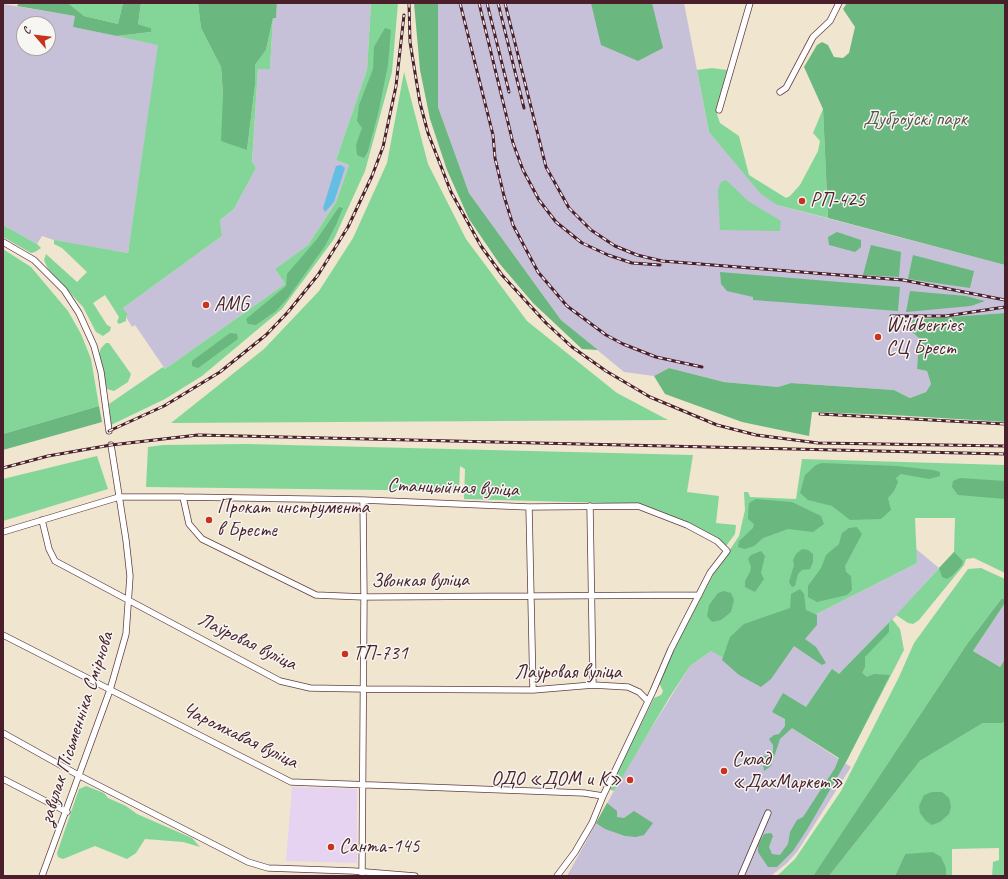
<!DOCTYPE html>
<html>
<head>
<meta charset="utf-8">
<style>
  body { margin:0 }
  #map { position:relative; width:1008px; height:879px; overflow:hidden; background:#f0e5ce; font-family:Caveat,sans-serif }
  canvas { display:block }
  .frame { position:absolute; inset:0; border:4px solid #4a1f2b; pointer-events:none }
  .north { position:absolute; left:16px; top:16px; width:40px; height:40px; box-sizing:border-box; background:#f6f6f2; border:1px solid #b1a0a2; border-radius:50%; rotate:298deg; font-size:11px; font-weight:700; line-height:16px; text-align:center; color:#4a1f2b }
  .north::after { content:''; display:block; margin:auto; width:14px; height:18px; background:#c8321e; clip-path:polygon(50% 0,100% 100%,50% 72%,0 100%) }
</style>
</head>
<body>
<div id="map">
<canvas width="1008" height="879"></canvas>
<div class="frame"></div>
<div class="north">С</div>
</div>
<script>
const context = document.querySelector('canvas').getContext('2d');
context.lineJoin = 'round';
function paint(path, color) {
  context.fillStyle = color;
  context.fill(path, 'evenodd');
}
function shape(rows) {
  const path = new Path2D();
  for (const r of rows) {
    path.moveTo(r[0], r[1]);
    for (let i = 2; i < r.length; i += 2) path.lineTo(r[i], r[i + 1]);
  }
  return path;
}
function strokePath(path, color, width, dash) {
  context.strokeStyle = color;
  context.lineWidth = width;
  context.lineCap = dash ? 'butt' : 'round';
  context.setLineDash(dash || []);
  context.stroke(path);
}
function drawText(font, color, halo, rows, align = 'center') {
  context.font = font + ' Caveat,sans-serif';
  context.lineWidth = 3;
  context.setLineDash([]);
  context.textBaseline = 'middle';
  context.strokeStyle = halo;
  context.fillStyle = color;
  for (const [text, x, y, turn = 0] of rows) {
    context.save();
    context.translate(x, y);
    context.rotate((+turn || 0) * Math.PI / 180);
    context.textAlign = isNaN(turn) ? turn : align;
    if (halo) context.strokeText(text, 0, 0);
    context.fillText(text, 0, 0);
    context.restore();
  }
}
const built = shape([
  [292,787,357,789,357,863,286,861]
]);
const industrial = shape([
  [277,3,371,3,367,70,336,160,349,165,336,202,308,245,275,269,285,284,165,369,135,325,132,327,126,317,128,316,123,308,222,236,220,220,234,209,256,168,252,163,258,69,270,69,273,18,276,18],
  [438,3,684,3,709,132,777,205,1005,265,1005,313,908,320,910,330,919,337,917,369,927,371,931,384,926,392,910,398,894,390,791,383,778,387,724,382,669,368,654,376,624,372,561,320,469,193,438,107],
  [3,4,76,16,73,27,159,44,128,253,57,241,42,236,37,244,3,225],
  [24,24,48,24,48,48,24,48],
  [915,548,939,568,895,617,839,674,832,669,792,728,851,767,797,852,787,863,771,876,567,876,626,769,690,666,711,651,793,626,917,563],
  [1005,603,1005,659,1000,667,973,651]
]);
const green = shape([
  [68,3,123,3,118,24,84,16],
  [141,3,198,3,201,28,221,67,223,95,247,150,255,85,255,65,266,50,273,18,270,69,258,69,252,162,256,168,234,209,220,220,222,236,123,308,128,315,126,317,126,321,119,324,117,322,119,317,105,295,93,303,107,325,111,327,110,331,103,336,96,332,83,307,48,269,44,260,46,254,77,282,87,272,62,248,54,244,54,240,128,253,158,45,117,36,151,32,151,28,138,24],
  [371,3,398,3,392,72,365,171,334,239,282,309,202,376,165,399,111,425,109,404,163,367,165,369,285,284,275,269,308,245,336,202,349,165,336,160,367,70],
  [712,68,727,70,719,100,717,114,720,123,739,136,749,175,786,198,790,196,800,185,818,151,820,141,813,133,823,109,828,218,777,205,761,194,709,132,697,70],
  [404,72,428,164,466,239,527,321,617,393,668,420,171,423,264,349,319,291,353,238,387,163],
  [726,180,748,201,781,221,780,231,720,230,718,190,721,182],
  [3,225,37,244,41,248,35,252,31,253,3,237],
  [3,249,31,267,68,311,81,334,91,359,99,406,3,434],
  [106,343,109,343,131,374,128,382,114,391,107,389,106,385,99,354,101,348],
  [247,444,693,455,687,492,719,496,716,523,736,525,735,534,726,546,716,538,642,504,464,499,465,469,460,466,459,491,146,487,148,447,163,445],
  [97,456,108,489,3,521,3,479],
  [802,459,1005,465,1005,573,974,558,966,559,964,565,919,620,913,624,908,623,896,615,954,552,955,518,915,518,917,563,793,626,735,664,711,651,690,666,669,698,614,791,609,789,654,698,661,695,663,691,659,683,681,635,713,575,739,536,745,510,744,492,748,492,750,497,796,499],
  [981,568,1005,579,1005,600,1002,598,967,644,813,876,777,876,795,859,841,791,899,677,914,643,968,569],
  [892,619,900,629,904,650,846,762,792,728,832,669,839,674],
  [1005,721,1004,876,992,876,993,862,999,860,999,848,952,849,952,876,946,876,946,868,905,854,895,876,829,876,920,761,983,723,1003,723],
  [86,786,104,793,108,798,126,806,137,814,192,838,200,847,183,842,145,839,136,853,127,859,95,846,63,859,58,857,57,853,79,789]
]);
const forest = shape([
  [19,3,68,3,84,16,118,24,123,3,141,3,138,24,151,28,151,32,117,36,73,27,75,16,17,6],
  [198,3,277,3,276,18,273,18,266,50,255,65,255,85,247,150,221,141,223,95,221,67,201,28],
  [414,3,438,3,438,107,469,193,561,320,598,350,582,349,533,303,499,263,469,219,447,170,430,119,420,70],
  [591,3,652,3,663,48,638,61,601,45],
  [847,3,1005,3,1005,265,828,218,823,109,804,67,817,45,822,42,828,45,834,57,843,58,849,53,855,27,843,9],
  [385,28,391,30,388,65,378,114,368,151,364,158,357,155,356,145,362,128,357,121,359,105,373,69,374,47],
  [339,207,343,208,336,225,325,246,287,299,276,311,256,325,248,324,246,319,286,286,287,274,317,239],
  [837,232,861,240,861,247,855,252,829,245,828,237],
  [871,245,901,252,899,277,863,275],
  [913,255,974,271,970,288,908,279],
  [720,272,900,287,898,311,753,300,753,297,727,291,721,284],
  [910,291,966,296,985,301,971,306,906,312],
  [1005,313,1005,422,893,415,812,412,809,436,742,422,665,394,654,376,669,368,724,382,778,387,791,383,894,390,910,398,926,392,931,384,927,371,917,369,919,338,910,330,908,320],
  [230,333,237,334,238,339,198,368,192,366,192,361],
  [99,406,102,422,3,450,3,434],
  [822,463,897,466,933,470,940,472,940,476,929,479,901,474,896,478,898,482,894,491,888,498,891,510,881,519,850,520,832,506,808,500,800,493,805,475,816,465],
  [960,478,1005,481,1005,499,958,495,952,487,953,481],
  [756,499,792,502,821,516,824,524,813,532,788,529,763,538,754,546,745,549,738,547,739,541,753,528,754,524,748,519,748,514,749,503],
  [857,527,862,534,845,566,846,572,851,576,852,590,847,595,817,602,808,597,808,586,821,568,826,555,839,544,842,533,849,528],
  [802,549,808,550,813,554,813,562,810,569,802,570,798,574,795,586,792,587,789,582,794,565,793,560,796,554],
  [761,551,765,556,761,573,764,579,755,592,745,587,745,581,750,572,751,567,748,559,751,555],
  [954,552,963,561,962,565,952,576,947,579,942,577,939,568],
  [800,589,804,594,806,610,817,615,817,625,805,639,816,647,826,663,822,665,794,646,771,679,761,687,739,675,722,660,730,637,744,624,790,608,791,594],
  [724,591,731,593,734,600,731,612,721,620,712,622,707,616,709,605,718,593],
  [1002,598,1005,600,1005,603,973,651,1000,667,1005,659,1005,721,1003,723,983,723,920,761,829,876,813,876,967,644],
  [889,623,889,632,865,657,865,667,862,673,867,677,874,674,890,675,846,762,808,828,793,851,777,867,768,867,758,852,758,845,764,834,771,833,773,836,769,847,772,854,780,855,788,844,790,832,797,820,803,817,835,768,839,758,792,728,780,739,771,766,764,771,762,756,770,755,773,751,773,745,769,739,774,735,779,734,785,726,785,719,772,712,783,693,806,707,832,669,839,674],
  [932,792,942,792,949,798,951,807,949,814,940,822,932,825,926,821,920,813,919,806,924,795],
  [607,803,617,811,617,817,624,818,634,811,653,823,644,835,636,837,625,836,605,829,596,823],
  [933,852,941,857,946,868,946,876,895,876,905,854]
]);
const water = shape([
  [341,165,345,168,334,202,325,212,323,208,336,166]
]);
const minor = shape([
  [780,92,786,88,813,37,830,21,839,3],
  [719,110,750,3],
  [3,242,34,260,64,290,79,313,94,346,101,372,109,431],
  [183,497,189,524,202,539,316,595,364,597,699,595],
  [590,506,593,685],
  [529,507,533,690],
  [42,520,49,549,55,561,280,681,310,688,364,689,533,690,593,685,628,687,639,692,648,701],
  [3,532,119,497,183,497,363,500,529,507,638,506,687,525,717,541,727,551,710,573,671,649,653,691,603,796,592,823,575,852,557,876],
  [3,635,291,782,584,793,603,796],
  [3,733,80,776,248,862,268,868,353,871,415,876],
  [3,779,67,812],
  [42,876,110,690,126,634,130,576,126,540,111,445],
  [362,876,364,597,363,500],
  [741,876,768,813]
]);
const rail = shape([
  [409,3,410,42,420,103,428,133,451,192,481,246,502,275,546,323,572,347,606,371,650,397,717,425,756,435,818,443,1005,446],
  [460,3,493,135,495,158,504,196,513,225,538,272,567,306,606,335,623,344,656,357,702,367],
  [479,3,513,143,523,170,539,200,556,222,582,243,608,255,632,263,660,265],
  [487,3,509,92],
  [498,3,524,108],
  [505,3,546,167,569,208,591,230,615,246,637,255,662,261,903,280,1005,300],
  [891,316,946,316,1005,307],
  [820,414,1005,424],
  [109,431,164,406,220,372,266,335,288,312,318,275,348,227,372,176,383,147,396,86,404,15],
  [3,468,48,456,111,445,198,435,1005,454]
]);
const markers = [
  [802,201,4,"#c8321e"],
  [206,305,4,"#c8321e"],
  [878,337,4,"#c8321e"],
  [209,520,4,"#c8321e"],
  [345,654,4,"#c8321e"],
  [724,771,4,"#c8321e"],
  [630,780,4,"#c8321e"],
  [331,847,4,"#c8321e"]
];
const parkNames = [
  ["Дуброўскі парк",915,120]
];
const poiNames = [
  ["РП-425",810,201],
  ["AMG",214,305],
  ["Wildberries",886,326],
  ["СЦ Брест",886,349],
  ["Прокат инструмента",217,508],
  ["в Бресте",217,531],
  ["ТП-731",353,654],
  ["Склад",732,760],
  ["«ДахМаркет»",732,783],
  ["ОДО «ДОМ и К»",622,780,"right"],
  ["Санта-145",339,847]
];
const streetNames = [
  ["Станцыйная вуліца",453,488,2],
  ["Звонкая вуліца",420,581,-1],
  ["Лаўровая вуліца",247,642,26],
  ["Лаўровая вуліца",568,673],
  ["завулак Пісьменніка Смірнова",77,728,-72],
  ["Чаромхавая вуліца",240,736,26]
];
paint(built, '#e5d3f1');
paint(industrial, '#c7c0d9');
paint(green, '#84d698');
paint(forest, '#6bb780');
paint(water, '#64bde2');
strokePath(minor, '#633d43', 7);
strokePath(minor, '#fff', 5.5);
strokePath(rail, '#4a1f2b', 3);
strokePath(rail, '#f6f6f2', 1.5, [4.5]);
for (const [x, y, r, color] of markers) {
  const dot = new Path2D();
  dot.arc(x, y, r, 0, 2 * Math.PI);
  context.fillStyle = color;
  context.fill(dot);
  strokePath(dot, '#f6f6f2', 1.5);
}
drawText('20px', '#5b564c', '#f6f6f2', parkNames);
drawText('20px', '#4a1f2b', '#f6f6f2', poiNames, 'left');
drawText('20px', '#4a1f2b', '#f6f6f2', streetNames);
</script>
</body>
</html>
